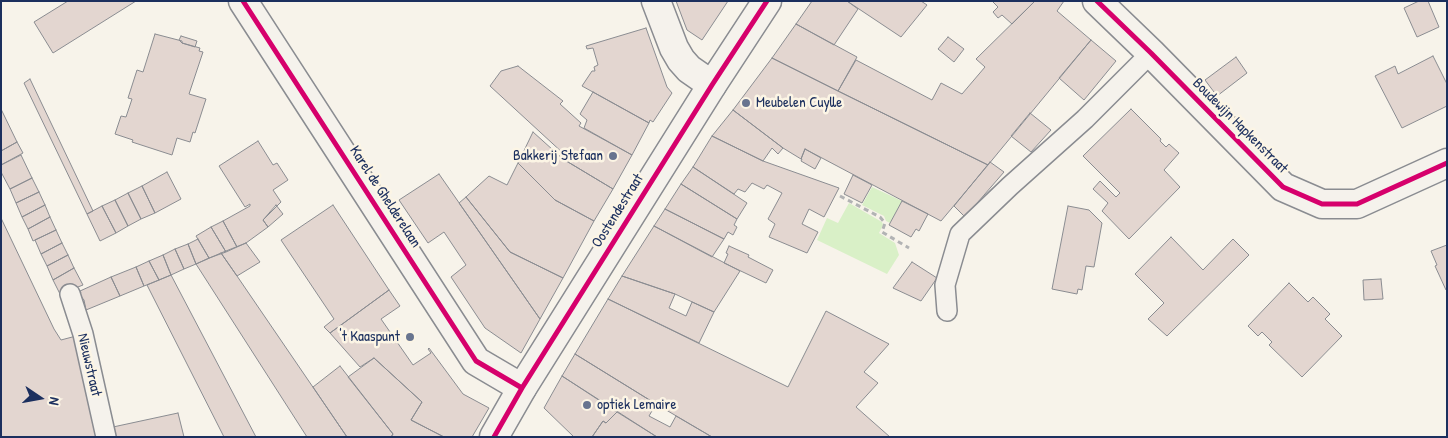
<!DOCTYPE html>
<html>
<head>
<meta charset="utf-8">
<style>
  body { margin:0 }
  #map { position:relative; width:1448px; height:438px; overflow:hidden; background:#f7f3ea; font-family:"Patrick Hand",sans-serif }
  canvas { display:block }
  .frame { position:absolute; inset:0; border:2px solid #1b2f5e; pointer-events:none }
  .north { position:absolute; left:15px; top:373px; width:50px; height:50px; -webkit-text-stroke:4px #fcf5e5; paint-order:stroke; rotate:102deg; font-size:14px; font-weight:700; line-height:20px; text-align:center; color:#1b2f5e }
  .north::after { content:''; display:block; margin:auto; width:18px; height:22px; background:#1b2f5e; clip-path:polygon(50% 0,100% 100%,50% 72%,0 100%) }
</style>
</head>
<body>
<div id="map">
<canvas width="1448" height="438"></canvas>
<div class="frame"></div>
<div class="north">N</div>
</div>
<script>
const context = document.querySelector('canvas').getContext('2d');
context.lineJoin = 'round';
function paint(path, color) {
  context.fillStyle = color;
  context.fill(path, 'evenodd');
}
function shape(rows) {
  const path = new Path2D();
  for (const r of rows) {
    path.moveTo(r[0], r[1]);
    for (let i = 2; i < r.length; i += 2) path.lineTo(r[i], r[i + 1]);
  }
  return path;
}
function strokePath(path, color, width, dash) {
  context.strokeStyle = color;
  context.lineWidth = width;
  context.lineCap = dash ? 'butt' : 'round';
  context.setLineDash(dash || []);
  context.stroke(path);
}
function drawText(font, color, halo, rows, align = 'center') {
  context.font = font + ' "Patrick Hand",sans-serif';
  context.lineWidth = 5;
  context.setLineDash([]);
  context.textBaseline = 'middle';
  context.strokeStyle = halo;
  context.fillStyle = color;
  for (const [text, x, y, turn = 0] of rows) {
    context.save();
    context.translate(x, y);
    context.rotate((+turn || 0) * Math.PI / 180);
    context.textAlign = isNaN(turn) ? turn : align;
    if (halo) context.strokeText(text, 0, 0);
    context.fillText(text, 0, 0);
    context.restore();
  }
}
const green = shape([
  [872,187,902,201,890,223,886,221,884,216,862,205],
  [849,203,882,222,883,225,879,233,895,243,899,255,887,274,817,240,827,218,838,223]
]);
const building = shape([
  [68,1,136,1,53,53,34,22,68,1],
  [676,1,728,1,702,40,687,30,676,1],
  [812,1,847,1,858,9,834,45,796,24,812,1],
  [847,1,921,1,927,5,901,37,847,1],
  [992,1,1035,1,1012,24,1002,15,998,18,993,12,998,7,992,1],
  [1035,1,1064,1,1057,11,1091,40,988,165,838,91,856,60,932,100,941,83,962,94,985,67,976,59,1035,1],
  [1419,1,1428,1,1439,27,1417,37,1404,8,1419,1],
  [796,24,857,57,838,91,772,58,796,24],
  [646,28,667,87,672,93,653,122,650,120,649,123,582,86,592,71,595,71,594,67,598,65,593,48,587,49,586,46,646,28],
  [155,34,182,41,182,43,200,48,199,51,203,52,189,94,206,99,195,133,193,132,190,142,177,138,172,155,132,142,133,140,115,134,121,116,126,117,132,99,128,98,137,70,143,72,155,34],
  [181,36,197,41,195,47,182,43,179,40,181,36],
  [948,37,964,49,954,62,938,49,948,37],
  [1091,40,1116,61,1084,100,1059,78,1091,40],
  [1433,56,1447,84,1447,106,1402,128,1375,76,1395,66,1398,74,1433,56],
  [1236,57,1247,73,1217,96,1205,80,1236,57],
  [772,58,838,91,988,165,941,221,805,149,801,159,783,148,733,110,772,58],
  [518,66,563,101,560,104,581,123,579,126,632,155,613,189,563,159,565,155,490,86,501,71,518,66],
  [30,79,93,211,87,214,24,83,30,79],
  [593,92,649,123,632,155,584,128,587,120,580,114,593,92],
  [1,109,17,142,1,151,1,109],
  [1131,109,1161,139,1160,141,1166,147,1169,144,1179,153,1164,170,1180,187,1129,239,1102,211,1108,203,1093,189,1100,181,1116,197,1120,193,1083,156,1131,109],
  [733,110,783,148,778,154,772,148,763,161,712,136,733,110],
  [1030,113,1051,130,1031,152,1011,136,1030,113],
  [533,132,563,159,613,189,594,221,555,200,518,163,533,132],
  [712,136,763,161,839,188,824,217,809,209,802,224,818,232,807,253,769,237,775,224,768,219,782,193,767,185,764,189,752,183,745,192,738,189,734,194,693,167,712,136],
  [258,141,273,165,277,163,288,180,273,190,281,202,263,220,268,227,246,243,237,247,223,221,250,206,250,204,245,207,219,166,258,141],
  [17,142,23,153,1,165,1,151,17,142],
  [805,149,821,158,815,169,801,161,802,159,801,159,805,149],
  [21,155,32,178,10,189,1,172,1,165,21,155],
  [990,162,1004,172,965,217,954,206,990,162],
  [518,163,555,200,594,221,563,278,510,252,466,197,489,176,507,185,518,163],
  [693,167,747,203,737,219,681,184,693,167],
  [167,172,181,199,155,213,142,186,167,172],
  [439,174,540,319,521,353,485,328,451,277,466,265,444,232,428,243,399,200,439,174],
  [853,175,872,185,862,203,844,194,853,175],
  [32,178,39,192,16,203,10,189,32,178],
  [681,184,737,219,734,225,737,227,733,235,728,232,724,239,665,209,681,184],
  [142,186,155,213,141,219,128,193,142,186],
  [39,192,45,205,22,217,16,203,39,192],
  [128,193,141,219,128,226,115,200,128,193],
  [466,197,510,252,563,278,540,319,459,203,466,197],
  [115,200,128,226,116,233,102,206,115,200],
  [902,201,928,214,919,231,916,229,911,237,889,225,902,201],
  [45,205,50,217,28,229,22,217,45,205],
  [276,205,283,214,268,227,263,220,276,205],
  [333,205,389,290,330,333,324,327,334,319,281,240,333,205],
  [102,206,116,233,100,241,87,214,102,206],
  [1068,206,1089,210,1102,223,1094,267,1086,266,1082,290,1078,289,1077,294,1052,289,1068,206],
  [665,209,724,239,712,257,654,226,665,209],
  [50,217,56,230,33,241,28,229,50,217],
  [1,218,54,329,61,340,76,336,98,437,1,437,1,218],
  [223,221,237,247,226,252,211,227,223,221],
  [654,226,740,271,714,312,675,294,622,276,654,226],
  [211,227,226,252,209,258,196,236,211,227],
  [56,230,62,243,41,254,35,240,56,230],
  [1171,237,1203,270,1233,239,1249,255,1167,336,1148,319,1164,303,1135,274,1171,237],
  [198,239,209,258,196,264,188,244,198,239],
  [62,243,68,255,47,266,41,254,62,243],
  [246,243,260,262,237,276,221,253,246,243],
  [188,244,196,264,184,269,175,249,188,244],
  [1447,245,1447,290,1446,290,1435,266,1437,265,1431,251,1447,245],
  [729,246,749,255,748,257,773,270,766,283,724,263,728,254,726,253,729,246],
  [175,249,184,269,171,275,163,255,175,249],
  [221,253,237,276,347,437,307,437,196,264,221,253],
  [68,255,74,268,53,280,47,266,68,255],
  [163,255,171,275,159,280,149,261,163,255],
  [149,261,159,280,144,286,136,267,149,261],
  [912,262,937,278,921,301,893,288,912,262],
  [136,267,144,286,120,296,111,277,136,267],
  [74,268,83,285,60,294,53,280,74,268],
  [171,275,256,437,224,437,147,285,171,275],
  [622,276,675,294,669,308,686,316,692,302,714,312,699,343,608,299,622,276],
  [111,277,120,296,86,310,84,300,79,294,81,293,80,291,111,277],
  [1381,279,1383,299,1364,300,1363,280,1381,279],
  [1289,283,1308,302,1313,297,1330,314,1325,319,1342,336,1302,377,1269,345,1272,342,1262,332,1258,336,1248,326,1289,283],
  [389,290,400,306,381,319,413,365,431,353,428,349,429,348,463,394,489,408,472,437,444,437,411,420,422,402,374,358,360,367,330,333,389,290],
  [608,299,788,387,826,311,889,344,864,372,878,383,856,407,890,437,712,437,656,404,575,354,608,299],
  [575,354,656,404,649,416,670,427,676,416,712,437,657,437,562,376,575,354],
  [374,358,422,402,411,420,444,437,391,437,393,434,348,377,374,358],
  [340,366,393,434,391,437,347,437,313,387,340,366],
  [562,376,617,412,606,423,603,421,592,437,574,437,544,408,562,376],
  [617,412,657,437,592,437,603,421,606,423,617,412],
  [178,413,184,437,115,437,113,427,178,413]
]);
const path = shape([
  [840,196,880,217,885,223,882,232,909,248]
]);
const service = shape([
  [70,294,83,334,106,437],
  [947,311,945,285,960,234,1010,186,1085,119,1151,53]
]);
const minor = shape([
  [243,1,476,361,522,388],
  [656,1,674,48,681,60,689,69,712,85],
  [1097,1,1151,53,1283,187,1322,204,1357,204,1447,163]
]);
const tertiary = shape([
  [494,437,522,388,712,85,767,1]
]);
const cycleway = shape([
  [243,1,476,361,522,388],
  [1097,1,1151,53,1283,187,1322,204,1357,204,1447,163],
  [494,437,522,388,712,85,767,1]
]);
const markers = [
  [746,103,5,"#68748f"],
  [613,156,5,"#68748f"],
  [410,337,5,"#68748f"],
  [587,405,5,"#68748f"]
];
const poiNames = [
  ["Meubelen Cuylle",756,103],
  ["Bakkerij Stefaan",603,156,"right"],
  ["'t Kaaspunt",400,337,"right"],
  ["optiek Lemaire",597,405]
];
const streetNames = [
  ["Boudewijn Hapkenstraat",1240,126,45],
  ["Karel de Ghelderelaan",385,197,57],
  ["Oostendestraat",618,211,-58],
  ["Nieuwstraat",89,365,77]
];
paint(green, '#d9f0c7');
paint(building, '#e3d6d0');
strokePath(building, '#8a8c91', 1);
strokePath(service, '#8a8c91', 22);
strokePath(minor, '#8a8c91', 31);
strokePath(tertiary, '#8a8c91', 31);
strokePath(path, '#b2b3b4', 3, [5, 4]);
strokePath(service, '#f5f2ec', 19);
strokePath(minor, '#f5f2ec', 28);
strokePath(tertiary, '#f5f2ec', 28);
strokePath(cycleway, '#d6006c', 5);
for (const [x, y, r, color] of markers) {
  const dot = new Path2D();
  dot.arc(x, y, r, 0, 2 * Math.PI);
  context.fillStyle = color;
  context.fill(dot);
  strokePath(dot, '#fcf5e5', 2);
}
drawText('15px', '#1b2f5e', '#fcf5e5', poiNames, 'left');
drawText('15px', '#1b2f5e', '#fcf5e5', streetNames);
</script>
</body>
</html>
